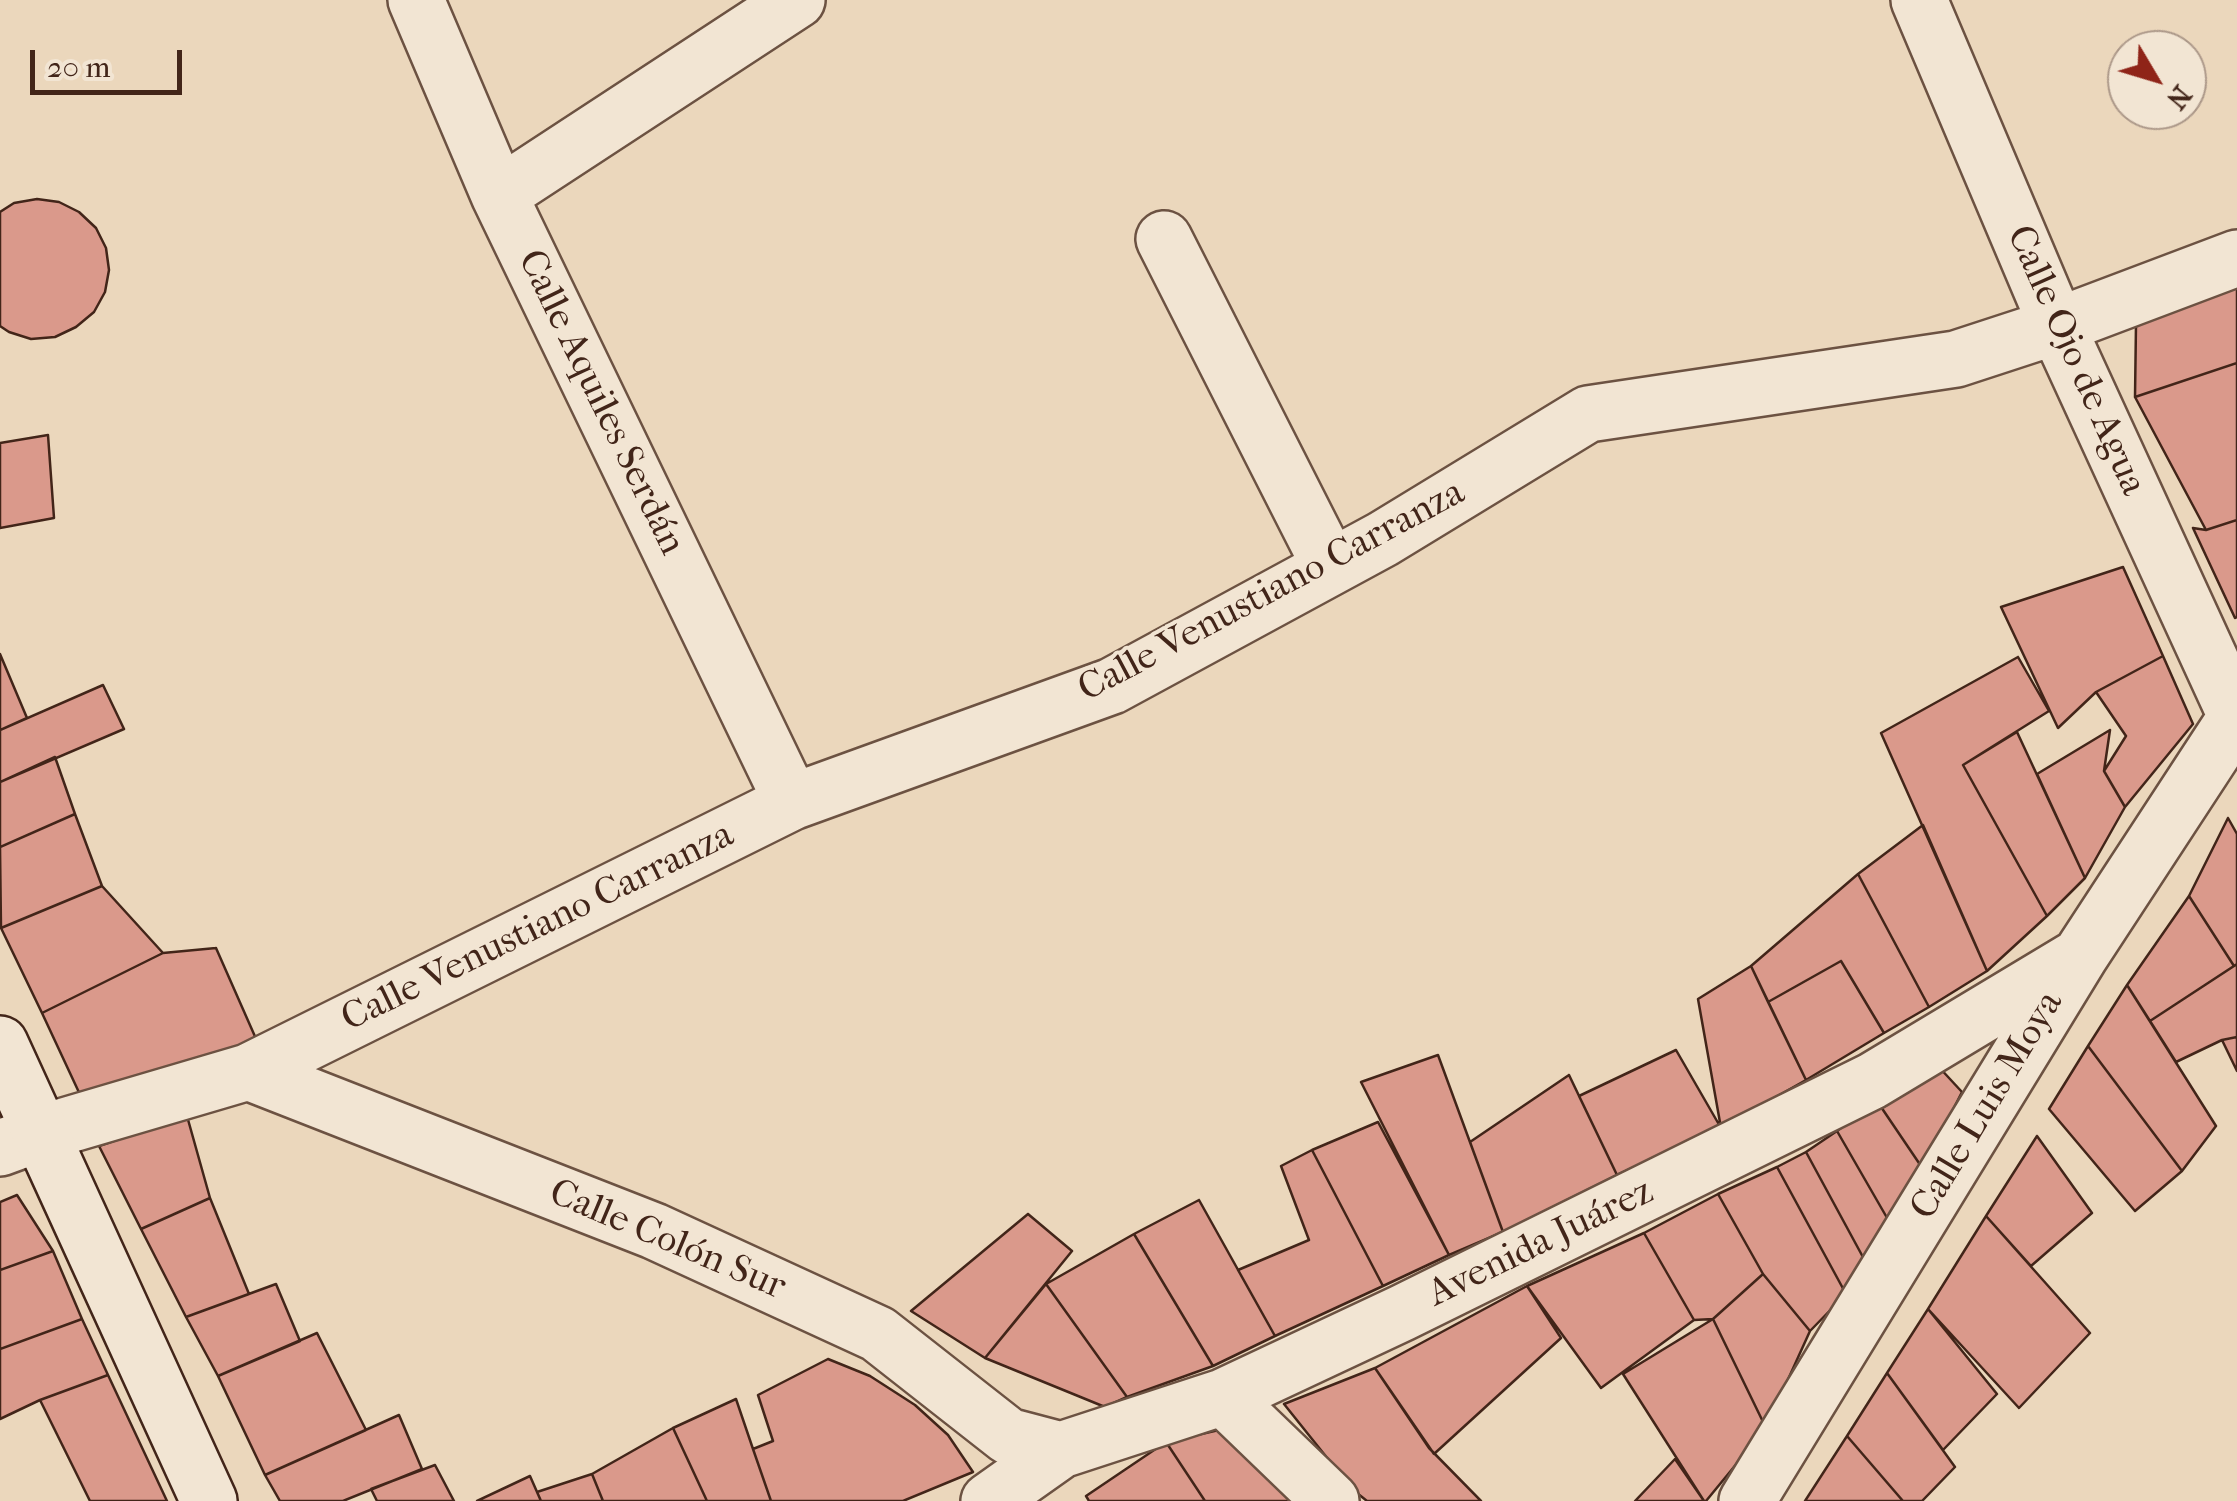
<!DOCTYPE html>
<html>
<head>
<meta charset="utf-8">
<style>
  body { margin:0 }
  #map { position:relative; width:2237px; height:1501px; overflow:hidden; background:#ebd7bc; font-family:"IM FELL French Canon",serif }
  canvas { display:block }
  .north { position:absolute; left:2107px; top:30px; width:100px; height:100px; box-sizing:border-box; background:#f2e5d3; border:2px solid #ac9889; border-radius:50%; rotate:128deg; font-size:28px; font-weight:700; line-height:40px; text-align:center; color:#422519 }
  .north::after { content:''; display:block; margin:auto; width:35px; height:45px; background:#8f2418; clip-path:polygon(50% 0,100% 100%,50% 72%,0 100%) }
  .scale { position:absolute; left:30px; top:50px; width:152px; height:45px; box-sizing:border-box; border:5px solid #422519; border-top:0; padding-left:12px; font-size:30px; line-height:35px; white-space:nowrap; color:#422519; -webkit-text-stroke:8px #f2e5d3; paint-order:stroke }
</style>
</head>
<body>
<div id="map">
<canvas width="2237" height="1501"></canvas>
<div class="north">N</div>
<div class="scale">20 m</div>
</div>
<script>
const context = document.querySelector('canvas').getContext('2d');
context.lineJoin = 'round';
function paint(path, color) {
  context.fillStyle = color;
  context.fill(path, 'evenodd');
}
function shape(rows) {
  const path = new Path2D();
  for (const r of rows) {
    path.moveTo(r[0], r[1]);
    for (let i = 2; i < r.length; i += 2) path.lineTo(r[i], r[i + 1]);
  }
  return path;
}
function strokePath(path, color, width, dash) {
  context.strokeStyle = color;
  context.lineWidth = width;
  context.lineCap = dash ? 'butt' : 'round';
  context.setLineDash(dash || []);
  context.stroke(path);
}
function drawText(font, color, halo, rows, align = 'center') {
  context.font = font + ' "IM FELL French Canon",serif';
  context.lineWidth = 8;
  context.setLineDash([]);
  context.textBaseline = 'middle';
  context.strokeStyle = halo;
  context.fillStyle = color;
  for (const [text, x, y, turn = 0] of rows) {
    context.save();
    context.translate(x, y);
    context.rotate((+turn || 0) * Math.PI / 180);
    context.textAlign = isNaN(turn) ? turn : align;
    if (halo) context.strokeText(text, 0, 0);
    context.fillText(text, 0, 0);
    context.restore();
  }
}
const building = shape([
  [37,199,59,202,79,212,96,228,106,248,109,270,105,292,94,312,76,327,55,337,31,339,9,332,0,326,0,212,14,203,37,199],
  [2237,288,2237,363,2135,397,2136,324,2237,288],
  [2237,363,2237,520,2206,530,2135,397,2237,363],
  [48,435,54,518,0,528,0,443,48,435],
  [2237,520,2237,617,2235,618,2193,528,2206,530,2237,520],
  [2123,567,2163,656,2096,692,2058,728,2001,607,2123,567],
  [0,654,27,718,0,730,0,654],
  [2163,656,2193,724,2125,807,2104,771,2126,736,2096,692,2163,656],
  [2018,657,2049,711,1963,765,2047,916,1987,971,1881,733,2018,657],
  [103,685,124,729,0,782,0,730,103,685],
  [2110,730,2104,771,2125,807,2085,878,2037,774,2110,730],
  [2017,732,2085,878,2047,916,1963,765,2017,732],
  [55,757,75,814,0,847,0,782,55,757],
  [75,814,102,886,1,928,0,847,75,814],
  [2228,818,2237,834,2237,964,2234,966,2189,896,2228,818],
  [1923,825,1987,971,1929,1007,1858,874,1923,825],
  [1858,874,1929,1007,1884,1033,1841,961,1768,1002,1751,966,1858,874],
  [102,886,163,953,42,1013,1,928,102,886],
  [2189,896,2234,966,2150,1021,2127,985,2189,896],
  [216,948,257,1041,83,1101,42,1013,163,953,216,948],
  [1841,961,1884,1033,1806,1080,1768,1002,1841,961],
  [2237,964,2237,1037,2222,1040,2176,1062,2150,1021,2237,964],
  [1751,966,1806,1080,1721,1128,1698,999,1751,966],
  [2127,985,2216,1126,2182,1171,2088,1046,2127,985],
  [2237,1037,2237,1071,2222,1040,2237,1037],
  [2088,1046,2182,1171,2135,1211,2049,1109,2088,1046],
  [1676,1050,1721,1128,1617,1175,1579,1096,1676,1050],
  [1438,1055,1503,1232,1449,1255,1361,1082,1438,1055],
  [1937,1065,1962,1092,1923,1169,1877,1101,1937,1065],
  [1569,1075,1617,1175,1503,1232,1470,1142,1569,1075],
  [1877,1101,1923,1169,1890,1223,1837,1131,1877,1101],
  [187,1116,210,1198,141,1229,99,1146,187,1116],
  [1378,1122,1449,1255,1383,1286,1312,1150,1378,1122],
  [1837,1131,1890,1223,1864,1259,1806,1152,1837,1131],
  [2037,1136,2092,1213,2031,1266,1986,1216,2037,1136],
  [1312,1150,1383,1286,1275,1336,1238,1270,1309,1240,1281,1166,1312,1150],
  [1806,1152,1864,1259,1846,1294,1777,1167,1806,1152],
  [1777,1167,1846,1294,1810,1331,1763,1274,1718,1194,1777,1167],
  [1718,1194,1763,1274,1713,1319,1694,1320,1644,1233,1718,1194],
  [17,1195,53,1251,0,1270,0,1202,17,1195],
  [210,1198,249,1294,186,1317,141,1229,210,1198],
  [1199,1200,1275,1336,1213,1366,1134,1234,1199,1200],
  [1028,1214,1072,1251,985,1358,911,1311,1028,1214],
  [1986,1216,2090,1333,2019,1408,1928,1309,1986,1216],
  [1644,1233,1694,1320,1601,1388,1527,1286,1644,1233],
  [1134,1234,1213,1366,1127,1397,1046,1284,1134,1234],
  [53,1251,82,1319,0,1349,0,1270,53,1251],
  [1763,1274,1810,1331,1766,1428,1713,1319,1763,1274],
  [276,1284,300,1341,218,1376,186,1317,276,1284],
  [1046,1284,1127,1397,1105,1407,985,1358,1046,1284],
  [1527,1286,1561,1338,1434,1454,1375,1368,1527,1286],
  [1928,1309,1997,1394,1943,1450,1887,1373,1928,1309],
  [82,1319,108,1375,40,1400,0,1419,0,1349,82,1319],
  [1713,1319,1766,1428,1706,1501,1704,1501,1623,1374,1713,1319],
  [317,1333,366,1430,265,1475,218,1376,317,1333],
  [828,1359,870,1376,915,1405,948,1435,973,1472,903,1501,771,1501,753,1449,773,1441,758,1395,828,1359],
  [1375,1368,1429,1448,1481,1501,1367,1501,1352,1489,1284,1404,1375,1368],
  [1887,1373,1955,1467,1922,1501,1903,1501,1847,1436,1887,1373],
  [108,1375,167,1501,90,1501,40,1400,108,1375],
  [736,1399,753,1449,771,1501,707,1501,673,1428,736,1399],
  [399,1415,422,1469,343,1501,280,1501,265,1475,399,1415],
  [673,1428,707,1501,603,1501,592,1474,673,1428],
  [1219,1430,1299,1501,1205,1501,1166,1442,1219,1430],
  [1847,1436,1903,1501,1805,1501,1847,1436],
  [1166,1442,1205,1501,1089,1501,1086,1496,1166,1442],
  [1675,1459,1704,1501,1635,1501,1675,1459],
  [435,1465,454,1501,377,1501,371,1489,435,1465],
  [592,1474,603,1501,541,1501,537,1492,592,1474],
  [530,1476,541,1501,477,1501,530,1476]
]);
const street = shape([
  [416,0,499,195,792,802],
  [1919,0,2057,326,2237,718],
  [499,195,797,0],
  [1164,239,1330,566],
  [248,1072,654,1231,878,1334,1008,1436,1061,1450],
  [0,1148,41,1133,248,1072,792,802,1112,686,1383,539,1588,414,1956,359,2057,326,2237,258],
  [1223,1397,1331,1501],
  [989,1501,1061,1450,1223,1397,1402,1313,1872,1081,2080,956],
  [1747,1501,2080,956,2237,716]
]);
const secondary = shape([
  [0,1044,209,1501]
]);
const streetNames = [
  ["Calle Ojo de Agua",2075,361,66],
  ["Calle Aquiles Serdán",600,403,64],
  ["Calle Venustiano Carranza",1272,592,-28],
  ["Calle Venustiano Carranza",538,928,-26],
  ["Calle Luis Moya",1988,1106,-59],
  ["Calle Colón Sur",667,1241,23],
  ["Avenida Juárez",1541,1244,-26]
];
paint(building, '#da998b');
strokePath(building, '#422519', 2.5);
strokePath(street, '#6c5242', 60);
strokePath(secondary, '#422519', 60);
strokePath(street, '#f2e5d3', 55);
strokePath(secondary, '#f2e5d3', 55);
drawText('38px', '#422519', '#f2e5d3', streetNames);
</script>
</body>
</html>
